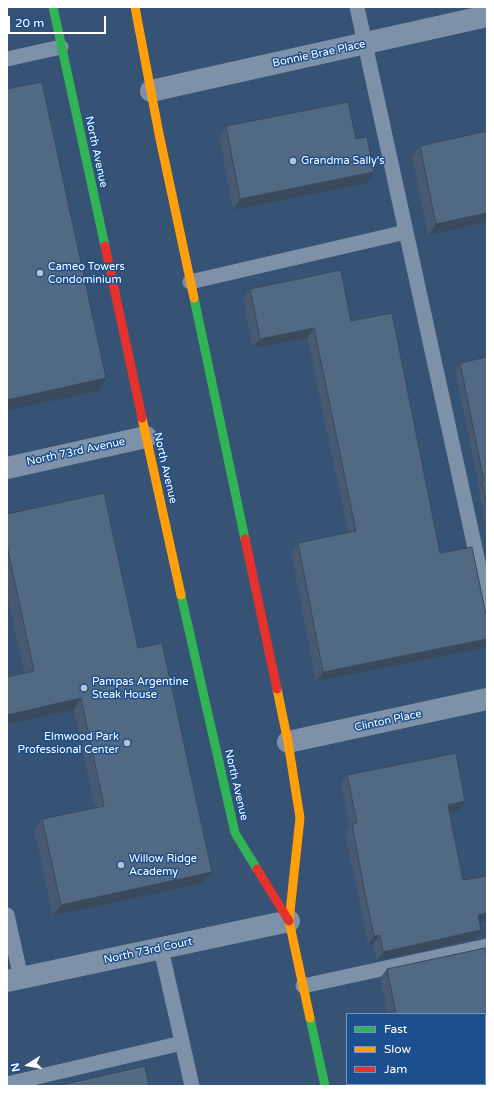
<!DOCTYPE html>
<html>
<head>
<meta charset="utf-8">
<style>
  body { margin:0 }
  #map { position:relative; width:494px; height:1093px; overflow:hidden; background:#365274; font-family:"Varela Round",sans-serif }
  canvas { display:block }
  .frame { position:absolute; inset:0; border:8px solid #fff; pointer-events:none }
  .legend { position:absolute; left:346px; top:1013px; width:140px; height:72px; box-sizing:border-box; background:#1b4f8f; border:1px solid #7695bc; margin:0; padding:5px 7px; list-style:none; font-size:12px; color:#fff }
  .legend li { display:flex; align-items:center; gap:8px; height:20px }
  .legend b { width:20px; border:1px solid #7695bc }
  .north { position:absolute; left:8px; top:1045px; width:40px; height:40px; -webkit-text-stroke:3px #1b4f8f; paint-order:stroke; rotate:259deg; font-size:11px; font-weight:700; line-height:16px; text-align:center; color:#fff }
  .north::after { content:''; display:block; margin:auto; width:14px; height:18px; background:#fff; clip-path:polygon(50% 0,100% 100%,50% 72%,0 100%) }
  .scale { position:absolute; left:8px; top:16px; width:98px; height:18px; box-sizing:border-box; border:2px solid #fff; border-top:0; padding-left:5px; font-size:12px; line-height:14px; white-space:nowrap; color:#fff; -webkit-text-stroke:3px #1b4f8f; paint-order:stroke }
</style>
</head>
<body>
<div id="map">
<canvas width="494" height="1093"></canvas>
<div class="frame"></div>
<ul class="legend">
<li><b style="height:5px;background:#30b455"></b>Fast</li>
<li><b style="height:5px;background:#ff9f0a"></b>Slow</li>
<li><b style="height:5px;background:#e5322d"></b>Jam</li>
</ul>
<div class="north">N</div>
<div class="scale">20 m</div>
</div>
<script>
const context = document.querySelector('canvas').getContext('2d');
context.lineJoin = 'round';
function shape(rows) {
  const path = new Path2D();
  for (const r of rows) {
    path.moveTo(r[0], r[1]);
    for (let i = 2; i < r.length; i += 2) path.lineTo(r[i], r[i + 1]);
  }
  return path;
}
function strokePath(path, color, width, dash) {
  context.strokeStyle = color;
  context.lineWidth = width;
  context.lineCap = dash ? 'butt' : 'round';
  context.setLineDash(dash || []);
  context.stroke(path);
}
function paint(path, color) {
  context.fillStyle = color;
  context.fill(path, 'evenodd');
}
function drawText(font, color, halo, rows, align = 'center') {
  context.font = font + ' "Varela Round",sans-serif';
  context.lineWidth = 3;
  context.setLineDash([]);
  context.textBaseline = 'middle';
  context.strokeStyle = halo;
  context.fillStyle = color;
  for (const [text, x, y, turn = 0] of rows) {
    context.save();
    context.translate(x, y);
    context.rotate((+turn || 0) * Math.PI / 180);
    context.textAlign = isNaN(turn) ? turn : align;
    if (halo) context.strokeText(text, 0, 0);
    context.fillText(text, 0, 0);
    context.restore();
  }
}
const lane = shape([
  [357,7,487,603],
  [7,59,61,47],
  [190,282,406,232],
  [7,915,21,978],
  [161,949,192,1086],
  [303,986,487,946],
  [7,1084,182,1043]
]);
const street = shape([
  [151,91,487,16],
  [7,468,146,437],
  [288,742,487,699],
  [7,981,289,921]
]);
const fast = shape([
  [53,7,105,246],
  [194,298,245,539],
  [181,595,235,833,257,869],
  [310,1018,325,1086]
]);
const slow = shape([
  [135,7,159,134,194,298],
  [142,418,181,595],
  [277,689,288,742,300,818,289,921,310,1018]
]);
const jam = shape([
  [105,246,142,418],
  [245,539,277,689],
  [257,869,289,921]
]);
const wall = shape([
  [226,126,356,139,367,183,233,210,219,136],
  [487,131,487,222,428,235,412,157,420,146],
  [250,289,351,321,440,553,487,619,487,644,484,648,316,681,291,553,298,543,348,533,307,338,253,348,243,298],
  [487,357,487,534,478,488,479,486,455,370,460,363],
  [7,514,138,648,204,883,53,916,34,830,42,819,95,808,74,710,7,724,7,677,24,673,7,593],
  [347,775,459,811,449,812,463,880,479,923,475,939,377,961,373,944,368,945,345,833,349,827,341,784],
  [485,948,487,959,487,1086,402,1086,401,1084,485,1084,485,1014,387,1014,380,978,387,969]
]);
const shadedWall = shape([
  [374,172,367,183,233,210,240,199],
  [487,213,487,222,428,235,436,224],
  [314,328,307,338,253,348,260,339],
  [106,378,98,391,7,410,7,400],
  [487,639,487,644,484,648,316,681,323,672],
  [81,698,74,710,7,724,7,715],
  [465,801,459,811,441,814,448,805],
  [212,872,204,883,53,916,61,905],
  [487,913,487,921,472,924,478,915],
  [481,930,475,939,377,961,383,952],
  [380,935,373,944,368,945,374,936]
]);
const building = shape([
  [42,82,106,378,7,400,7,89,42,82],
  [348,102,356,139,367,137,374,172,240,199,226,126,348,102],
  [487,131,487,213,436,224,420,146,487,131],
  [341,270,351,321,392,313,440,553,472,547,487,619,487,639,323,672,298,543,356,531,314,328,260,339,250,289,341,270],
  [487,357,487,506,482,482,484,481,460,363,487,357],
  [104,493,138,648,162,643,212,872,61,905,42,819,104,806,81,698,7,715,7,677,34,671,7,546,7,514,104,493],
  [456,753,465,801,448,805,463,880,487,876,487,913,478,915,481,930,383,952,380,935,374,936,366,899,352,824,357,823,347,775,456,753],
  [485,948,487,959,487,1086,410,1086,409,1084,485,1084,485,1014,396,1014,387,969,485,948],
  [145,1066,149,1086,57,1086,145,1066]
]);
const markers = [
  [293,161,4,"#b9c2ce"],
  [40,273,4,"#b9c2ce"],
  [84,688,4,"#b9c2ce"],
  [127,743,4,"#b9c2ce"],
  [121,865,4,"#b9c2ce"]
];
const streetNames = [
  ["Bonnie Brae Place",319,54,-12],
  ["North Avenue",96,152,78],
  ["North 73rd Avenue",76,452,-12],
  ["North Avenue",165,468,77],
  ["Clinton Place",388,721,-12],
  ["North Avenue",236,785,77],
  ["North 73rd Court",148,951,-12]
];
const poiNames = [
  ["Grandma Sally's",301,161],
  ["Cameo Towers",48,267],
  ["Condominium",48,280],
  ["Pampas Argentine",92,682],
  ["Steak House",92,695],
  ["Elmwood Park",119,737,"right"],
  ["Professional Center",119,750,"right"],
  ["Willow Ridge",129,859],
  ["Academy",129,872]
];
strokePath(lane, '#7d92a8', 15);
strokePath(street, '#7d92a8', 22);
strokePath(fast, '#30b455', 9);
strokePath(slow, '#ff9f0a', 9);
strokePath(jam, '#e5322d', 9);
paint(wall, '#475a72');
paint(shadedWall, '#394a5c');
paint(building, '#526984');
strokePath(building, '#394a5c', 1);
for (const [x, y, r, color] of markers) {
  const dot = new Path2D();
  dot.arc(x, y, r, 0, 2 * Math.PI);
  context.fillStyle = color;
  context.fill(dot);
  strokePath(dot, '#1b4f8f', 1.5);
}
drawText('11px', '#fff', '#1b4f8f', streetNames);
drawText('11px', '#fff', '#1b4f8f', poiNames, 'left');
</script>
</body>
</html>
